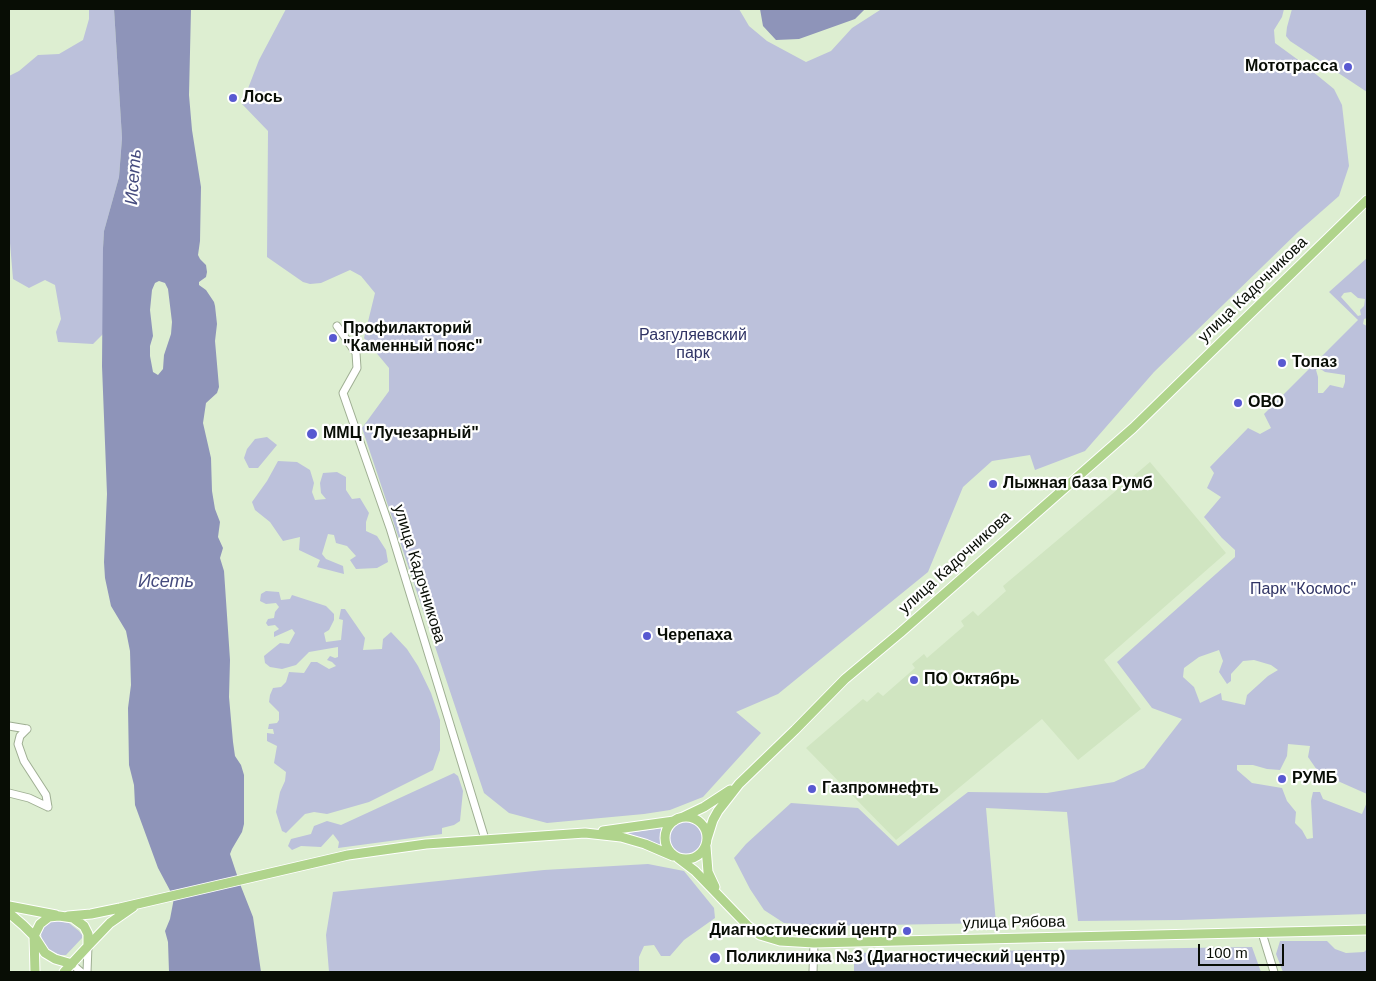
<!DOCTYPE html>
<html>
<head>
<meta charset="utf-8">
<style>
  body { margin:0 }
  #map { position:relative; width:1376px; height:981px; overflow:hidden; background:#ddeed1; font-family:Arial,sans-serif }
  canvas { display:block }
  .frame { position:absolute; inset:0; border:10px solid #080d05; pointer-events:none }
  .scale { position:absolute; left:1198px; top:944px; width:86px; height:22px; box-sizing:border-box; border:2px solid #080d05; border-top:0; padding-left:6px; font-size:15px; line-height:18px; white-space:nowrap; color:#080d05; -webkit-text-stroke:4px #fff; paint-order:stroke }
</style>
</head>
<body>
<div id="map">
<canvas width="1376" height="981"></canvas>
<div class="frame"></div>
<div class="scale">100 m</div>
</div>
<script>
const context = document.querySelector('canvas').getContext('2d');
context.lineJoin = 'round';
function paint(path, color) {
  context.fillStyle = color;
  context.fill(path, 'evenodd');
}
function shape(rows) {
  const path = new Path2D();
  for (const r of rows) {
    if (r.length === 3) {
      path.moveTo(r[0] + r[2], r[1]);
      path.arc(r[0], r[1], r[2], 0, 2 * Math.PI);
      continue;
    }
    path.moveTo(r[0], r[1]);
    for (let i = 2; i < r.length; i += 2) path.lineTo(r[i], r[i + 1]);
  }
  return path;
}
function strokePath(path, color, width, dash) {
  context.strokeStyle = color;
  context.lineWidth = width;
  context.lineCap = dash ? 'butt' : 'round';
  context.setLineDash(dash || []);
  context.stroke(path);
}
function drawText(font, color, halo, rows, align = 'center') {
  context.font = font + ' Arial,sans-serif';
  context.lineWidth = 4.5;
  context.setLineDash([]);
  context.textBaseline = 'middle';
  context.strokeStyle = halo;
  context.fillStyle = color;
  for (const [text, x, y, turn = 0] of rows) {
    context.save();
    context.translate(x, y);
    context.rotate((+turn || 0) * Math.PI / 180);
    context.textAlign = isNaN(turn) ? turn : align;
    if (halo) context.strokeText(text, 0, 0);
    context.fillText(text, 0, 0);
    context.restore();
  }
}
const built = shape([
  [1150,462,1226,553,1104,660,1141,709,1078,760,1042,719,896,840,806,748,863,699,867,702,878,692,883,696,915,668,912,664,924,654,927,658,964,626,961,621,973,611,978,616,1006,591,1003,586]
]);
const green = shape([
  [89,9,114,9,122,138,119,177,104,231,103,248,103,334,93,344,58,342,56,332,61,319,55,285,45,280,29,288,13,279,9,231,9,76,19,71,38,55,59,54,83,40,89,19],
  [286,9,739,9,749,26,767,41,806,62,831,51,852,28,880,10,890,9,1284,9,1282,17,1274,30,1275,43,1301,62,1334,89,1342,105,1349,166,1339,196,1298,232,1154,372,1085,451,1035,470,1030,455,992,461,963,487,928,572,778,694,736,712,761,733,703,797,670,810,644,814,547,823,509,813,484,793,362,428,389,391,389,368,364,338,375,293,361,276,350,270,321,283,310,284,303,282,267,257,268,131,242,104,259,60],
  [1292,9,1367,9,1367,92,1290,41,1286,36,1287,27],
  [1367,258,1367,318,1364,319,1363,324,1367,326,1367,794,1331,778,1317,770,1308,757,1310,746,1288,744,1287,756,1280,770,1267,769,1253,765,1237,765,1237,770,1252,783,1282,788,1287,801,1296,812,1295,823,1302,830,1307,839,1313,838,1311,801,1313,792,1320,792,1323,799,1362,814,1367,802,1367,914,1181,920,1078,921,1067,812,986,808,996,923,823,926,784,923,764,910,750,889,734,858,746,844,791,803,858,808,898,846,968,792,1047,793,1114,782,1144,768,1182,719,1152,708,1117,662,1235,557,1235,550,1222,538,1204,517,1221,497,1207,488,1214,473,1210,467,1248,428,1260,434,1271,428,1264,414,1358,320,1329,292],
  [1351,292,1358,298,1365,299,1364,306,1360,310,1361,315,1358,316,1341,297,1344,293],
  [1319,368,1325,372,1345,375,1345,382,1343,388,1330,385,1323,393,1318,393,1318,377,1316,370],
  [1219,650,1223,661,1219,672,1227,684,1231,681,1231,674,1243,661,1254,660,1271,665,1278,670,1268,676,1247,695,1245,705,1222,700,1221,693,1200,703,1194,687,1183,677,1184,668,1199,657],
  [267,437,277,445,258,468,249,468,244,458,247,449,255,439],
  [278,461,297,462,310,470,314,483,312,492,315,500,326,499,321,493,320,483,323,473,337,472,346,477,346,490,352,499,360,498,369,513,366,522,366,531,377,536,386,550,388,562,377,568,356,569,350,560,356,556,347,546,336,543,334,535,328,534,322,554,326,559,343,566,344,574,317,567,320,560,299,550,300,537,283,541,270,522,255,510,252,502,267,481],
  [266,591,279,592,281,600,290,599,292,595,326,606,334,614,334,620,329,630,324,633,326,642,341,640,343,620,339,619,341,609,345,609,365,638,363,650,382,649,383,639,391,632,407,649,418,666,431,693,440,720,440,750,433,770,369,802,327,814,314,812,305,814,286,833,282,831,276,812,280,792,285,781,286,772,274,763,277,746,267,741,267,733,274,734,273,729,268,729,269,724,277,723,279,720,279,712,269,702,270,695,273,688,281,687,286,682,289,672,304,673,311,662,317,662,329,669,336,666,332,662,327,660,330,656,335,658,338,657,338,647,309,652,296,665,282,669,270,667,265,663,264,656,280,643,289,644,295,633,292,629,274,637,274,632,279,629,275,625,268,626,266,623,268,619,274,618,275,612,279,607,276,603,266,604,260,601,261,594],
  [454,773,458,776,463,791,460,821,454,825,442,828,442,834,338,848,339,842,333,834,321,847,301,846,292,850,288,846,291,839,311,834,314,826,327,821,341,825],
  [686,838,17],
  [663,828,660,835,660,845,627,833],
  [648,864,684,871,714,908,715,918,684,940,670,956,661,956,654,945,644,946,639,957,639,972,329,972,326,935,333,892,544,870],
  [52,921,58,921,69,923,79,931,82,935,82,938,66,955,60,955,49,950,42,941,41,933,44,927],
  [1280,941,1327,941,1335,949,1346,953,1364,952,1367,949,1367,972,1283,972,1276,954],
  [1252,947,1261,972,854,972,854,953]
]);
const water = shape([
  [114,9,191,9,189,95,192,130,201,187,200,241,198,255,200,259,206,265,207,272,206,277,199,282,199,285,206,290,214,302,215,306,217,324,215,341,219,387,217,393,206,403,203,423,211,458,212,491,215,509,220,522,218,537,223,548,220,558,224,571,228,630,230,660,229,697,233,742,235,756,241,765,244,775,244,824,242,832,232,849,230,854,240,884,253,917,261,972,169,972,168,942,165,931,170,919,174,898,158,868,135,805,134,785,129,765,128,708,131,685,130,651,126,631,111,606,105,578,104,562,107,494,102,366,103,248,104,231,119,177,122,138],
  [159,281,165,283,168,289,172,322,171,334,164,355,163,369,158,375,153,372,150,356,150,346,153,336,150,310,152,290,155,283],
  [760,9,865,9,855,19,799,39,776,40,763,26]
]);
const minor = shape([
  [337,326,356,353,357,368,343,393,390,528,485,839],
  [9,726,27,729],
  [27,729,20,736,18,744,24,761,46,795,48,807],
  [9,793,29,798,48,807],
  [1262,933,1274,972],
  [72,964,81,972],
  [87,972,88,946],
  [813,972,814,943]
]);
const major = shape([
  [683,817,704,807,730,790],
  [686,838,21],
  [603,831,674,821],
  [707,839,713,820,718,811,739,784,795,730,845,679,900,633,1133,428,1367,200],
  [706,847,708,872,715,887],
  [678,858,695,871,748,926,760,935,780,941,814,943,1367,930],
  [9,906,56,915],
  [9,913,23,925,34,936,35,972],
  [68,916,91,914,120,908,348,855,426,844,585,833,621,837,645,844,673,856],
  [88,946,110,923,133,907],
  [64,972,88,946,88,934,84,926,73,918,59,916,49,917,40,924,34,936,45,953,55,959,72,964]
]);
const markers = [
  [1348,67,5,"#5859d1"],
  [233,98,5,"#5859d1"],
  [333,338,5,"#5859d1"],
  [1282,363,5,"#5859d1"],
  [1238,403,5,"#5859d1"],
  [312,434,6,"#5859d1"],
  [993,484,5,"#5859d1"],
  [647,636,5,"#5859d1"],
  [914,680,5,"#5859d1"],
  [1282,779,5,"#5859d1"],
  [812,789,5,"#5859d1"],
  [907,931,5,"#5859d1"],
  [715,958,6,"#5859d1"]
];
const poiNames = [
  ["Мототрасса",1338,67,"right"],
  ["Лось",243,98],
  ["Профилакторий",343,329],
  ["\"Каменный пояс\"",343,347],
  ["Топаз",1292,363],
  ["ОВО",1248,403],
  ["ММЦ \"Лучезарный\"",323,434],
  ["Лыжная база Румб",1003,484],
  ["Черепаха",657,636],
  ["ПО Октябрь",924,680],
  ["РУМБ",1292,779],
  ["Газпромнефть",822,789],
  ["Диагностический центр",897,931,"right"],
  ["Поликлиника №3 (Диагностический центр)",726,958]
];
const streetNames = [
  ["улица Кадочникова",1253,290,-44],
  ["улица Кадочникова",955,563,-42],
  ["улица Кадочникова",419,574,73],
  ["улица Рябова",1014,923,-1]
];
const parkNames = [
  ["Разгуляевский",693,336],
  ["парк",693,354],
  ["Парк \"Космос\"",1303,590]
];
const waterNames = [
  ["Исеть",134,177,-86],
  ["Исеть",166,582]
];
paint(built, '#d0e5c1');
paint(green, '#bcc1db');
paint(water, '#8e94b9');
strokePath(minor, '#9faf93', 9);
strokePath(major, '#fff', 11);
strokePath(minor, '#fff', 7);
strokePath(major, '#b0d48c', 9);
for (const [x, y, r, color] of markers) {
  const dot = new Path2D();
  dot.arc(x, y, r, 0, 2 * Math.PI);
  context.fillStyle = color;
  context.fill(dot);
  strokePath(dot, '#fff', 2);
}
drawText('bold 16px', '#080d05', '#fff', poiNames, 'left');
drawText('16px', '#080d05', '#fff', streetNames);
drawText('16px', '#303465', '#fff', parkNames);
drawText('italic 18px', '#454b7e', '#fff', waterNames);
</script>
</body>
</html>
